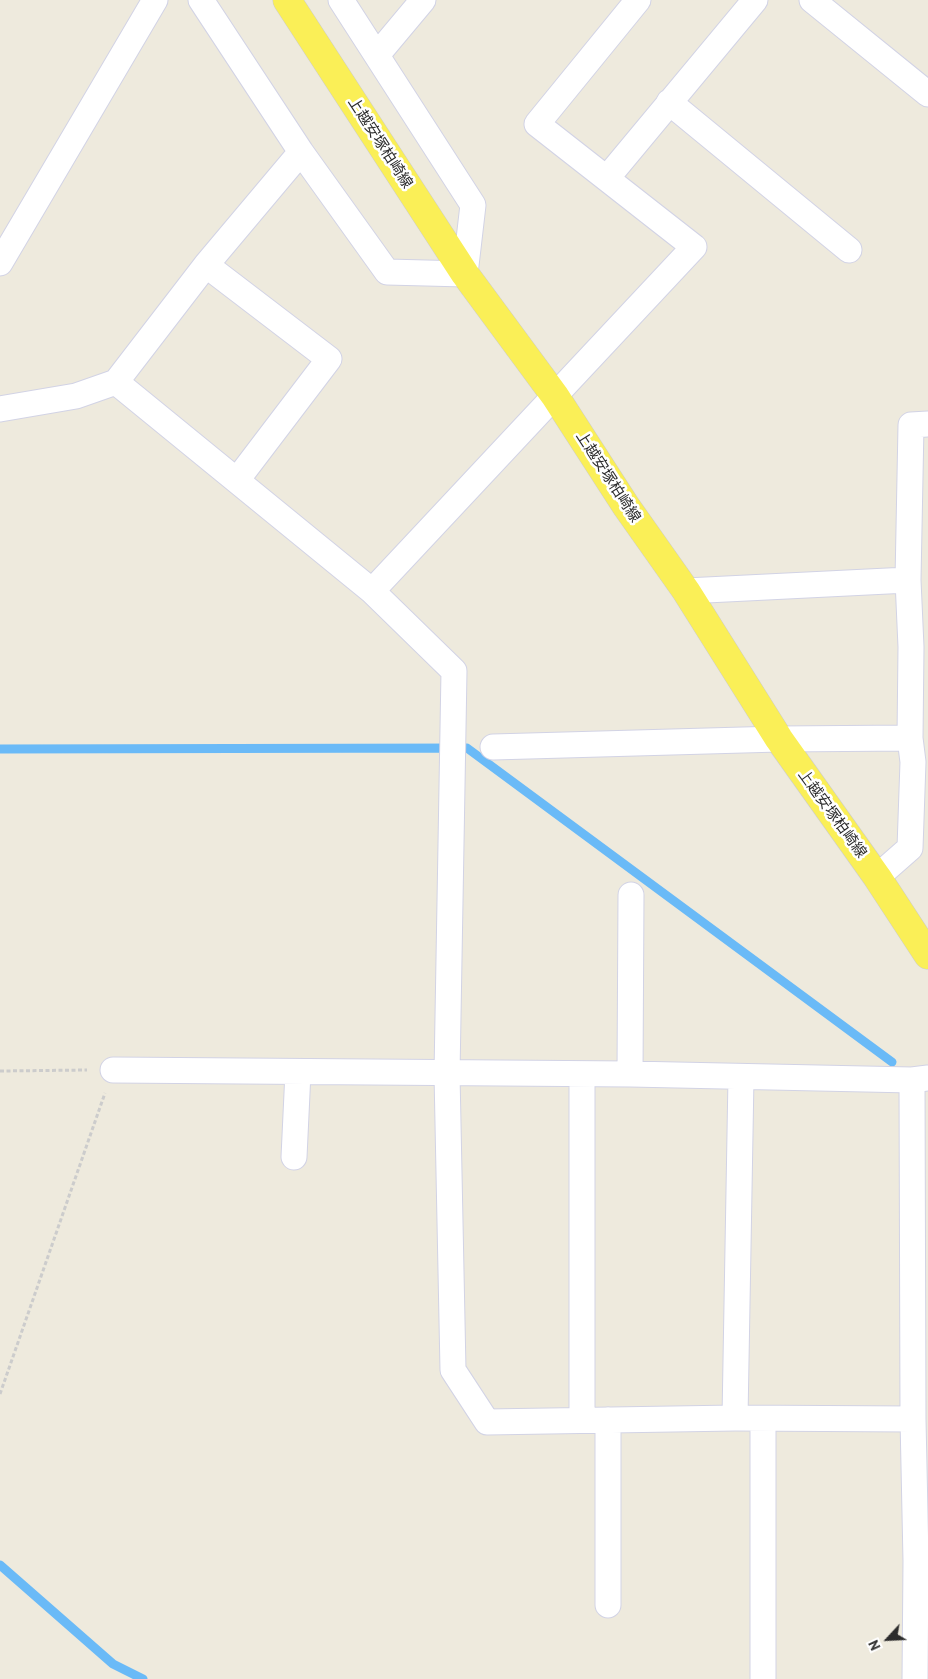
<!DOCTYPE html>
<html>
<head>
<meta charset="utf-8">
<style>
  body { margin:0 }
  #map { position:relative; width:928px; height:1679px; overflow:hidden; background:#eeeadd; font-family:"PT Sans",sans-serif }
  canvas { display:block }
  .north { position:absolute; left:863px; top:1614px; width:50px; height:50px; -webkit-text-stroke:4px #fff; paint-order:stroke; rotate:245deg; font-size:14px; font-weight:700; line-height:20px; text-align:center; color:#2c2c2c }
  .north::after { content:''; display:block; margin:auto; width:18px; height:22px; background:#2c2c2c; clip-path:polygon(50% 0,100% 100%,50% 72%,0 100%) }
</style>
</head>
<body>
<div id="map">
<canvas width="928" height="1679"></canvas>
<div class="north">N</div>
</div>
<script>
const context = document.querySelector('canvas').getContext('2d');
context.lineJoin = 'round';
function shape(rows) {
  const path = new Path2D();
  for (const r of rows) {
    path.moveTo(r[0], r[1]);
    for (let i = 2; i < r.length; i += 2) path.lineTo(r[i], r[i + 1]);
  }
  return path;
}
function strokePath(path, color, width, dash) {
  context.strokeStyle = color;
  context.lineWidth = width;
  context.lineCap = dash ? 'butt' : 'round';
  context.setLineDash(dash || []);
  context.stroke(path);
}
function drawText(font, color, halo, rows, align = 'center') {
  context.font = font + ' "PT Sans","Noto Sans JP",sans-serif';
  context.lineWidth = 5;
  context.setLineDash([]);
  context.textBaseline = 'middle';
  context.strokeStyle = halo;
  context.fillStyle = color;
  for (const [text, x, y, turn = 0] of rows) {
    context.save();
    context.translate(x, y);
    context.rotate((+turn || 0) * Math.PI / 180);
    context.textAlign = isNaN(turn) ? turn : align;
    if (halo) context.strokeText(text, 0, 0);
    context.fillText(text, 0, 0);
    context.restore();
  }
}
const stream = shape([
  [0,749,467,748,892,1062],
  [0,1565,113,1664,143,1679]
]);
const path = shape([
  [0,1071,87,1070],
  [0,1394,105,1093]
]);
const street = shape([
  [201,0,301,152,387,272,465,274,473,205,341,0],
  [812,0,928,94],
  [377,55,423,0],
  [669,102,849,250],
  [607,178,755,0],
  [0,263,155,0],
  [206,265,329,359,237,480],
  [116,382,372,591,454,671,447,1074,453,1370,487,1422,735,1418,913,1419],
  [0,409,76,396,116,382,206,265,301,152],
  [372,591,694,247,537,124,638,0],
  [686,591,908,580],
  [493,747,779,739,910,738],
  [877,877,910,848,913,762,910,738,911,647,908,580,911,425,928,424],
  [113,1070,630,1074,912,1080,928,1078],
  [630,1074,631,895],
  [912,1080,913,1419,916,1561,915,1679],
  [294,1157,298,1072],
  [735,1418,741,1077],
  [582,1419,582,1074],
  [608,1420,608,1605],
  [763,1679,763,1419]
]);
const primary = shape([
  [287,0,465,274,555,396,626,506,686,591,779,739,877,877,928,955]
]);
const streetNames = [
  ["上越安塚柏崎線",380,143,57],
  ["上越安塚柏崎線",608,477,57],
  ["上越安塚柏崎線",832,814,54]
];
strokePath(stream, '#6abaf7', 9);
strokePath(street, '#d2d3e5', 27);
strokePath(primary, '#ccc', 29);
strokePath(path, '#ccc', 3, [4, 2.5]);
strokePath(street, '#fff', 25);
strokePath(primary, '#faef57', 28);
drawText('15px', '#2c2c2c', '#fff', streetNames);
</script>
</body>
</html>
